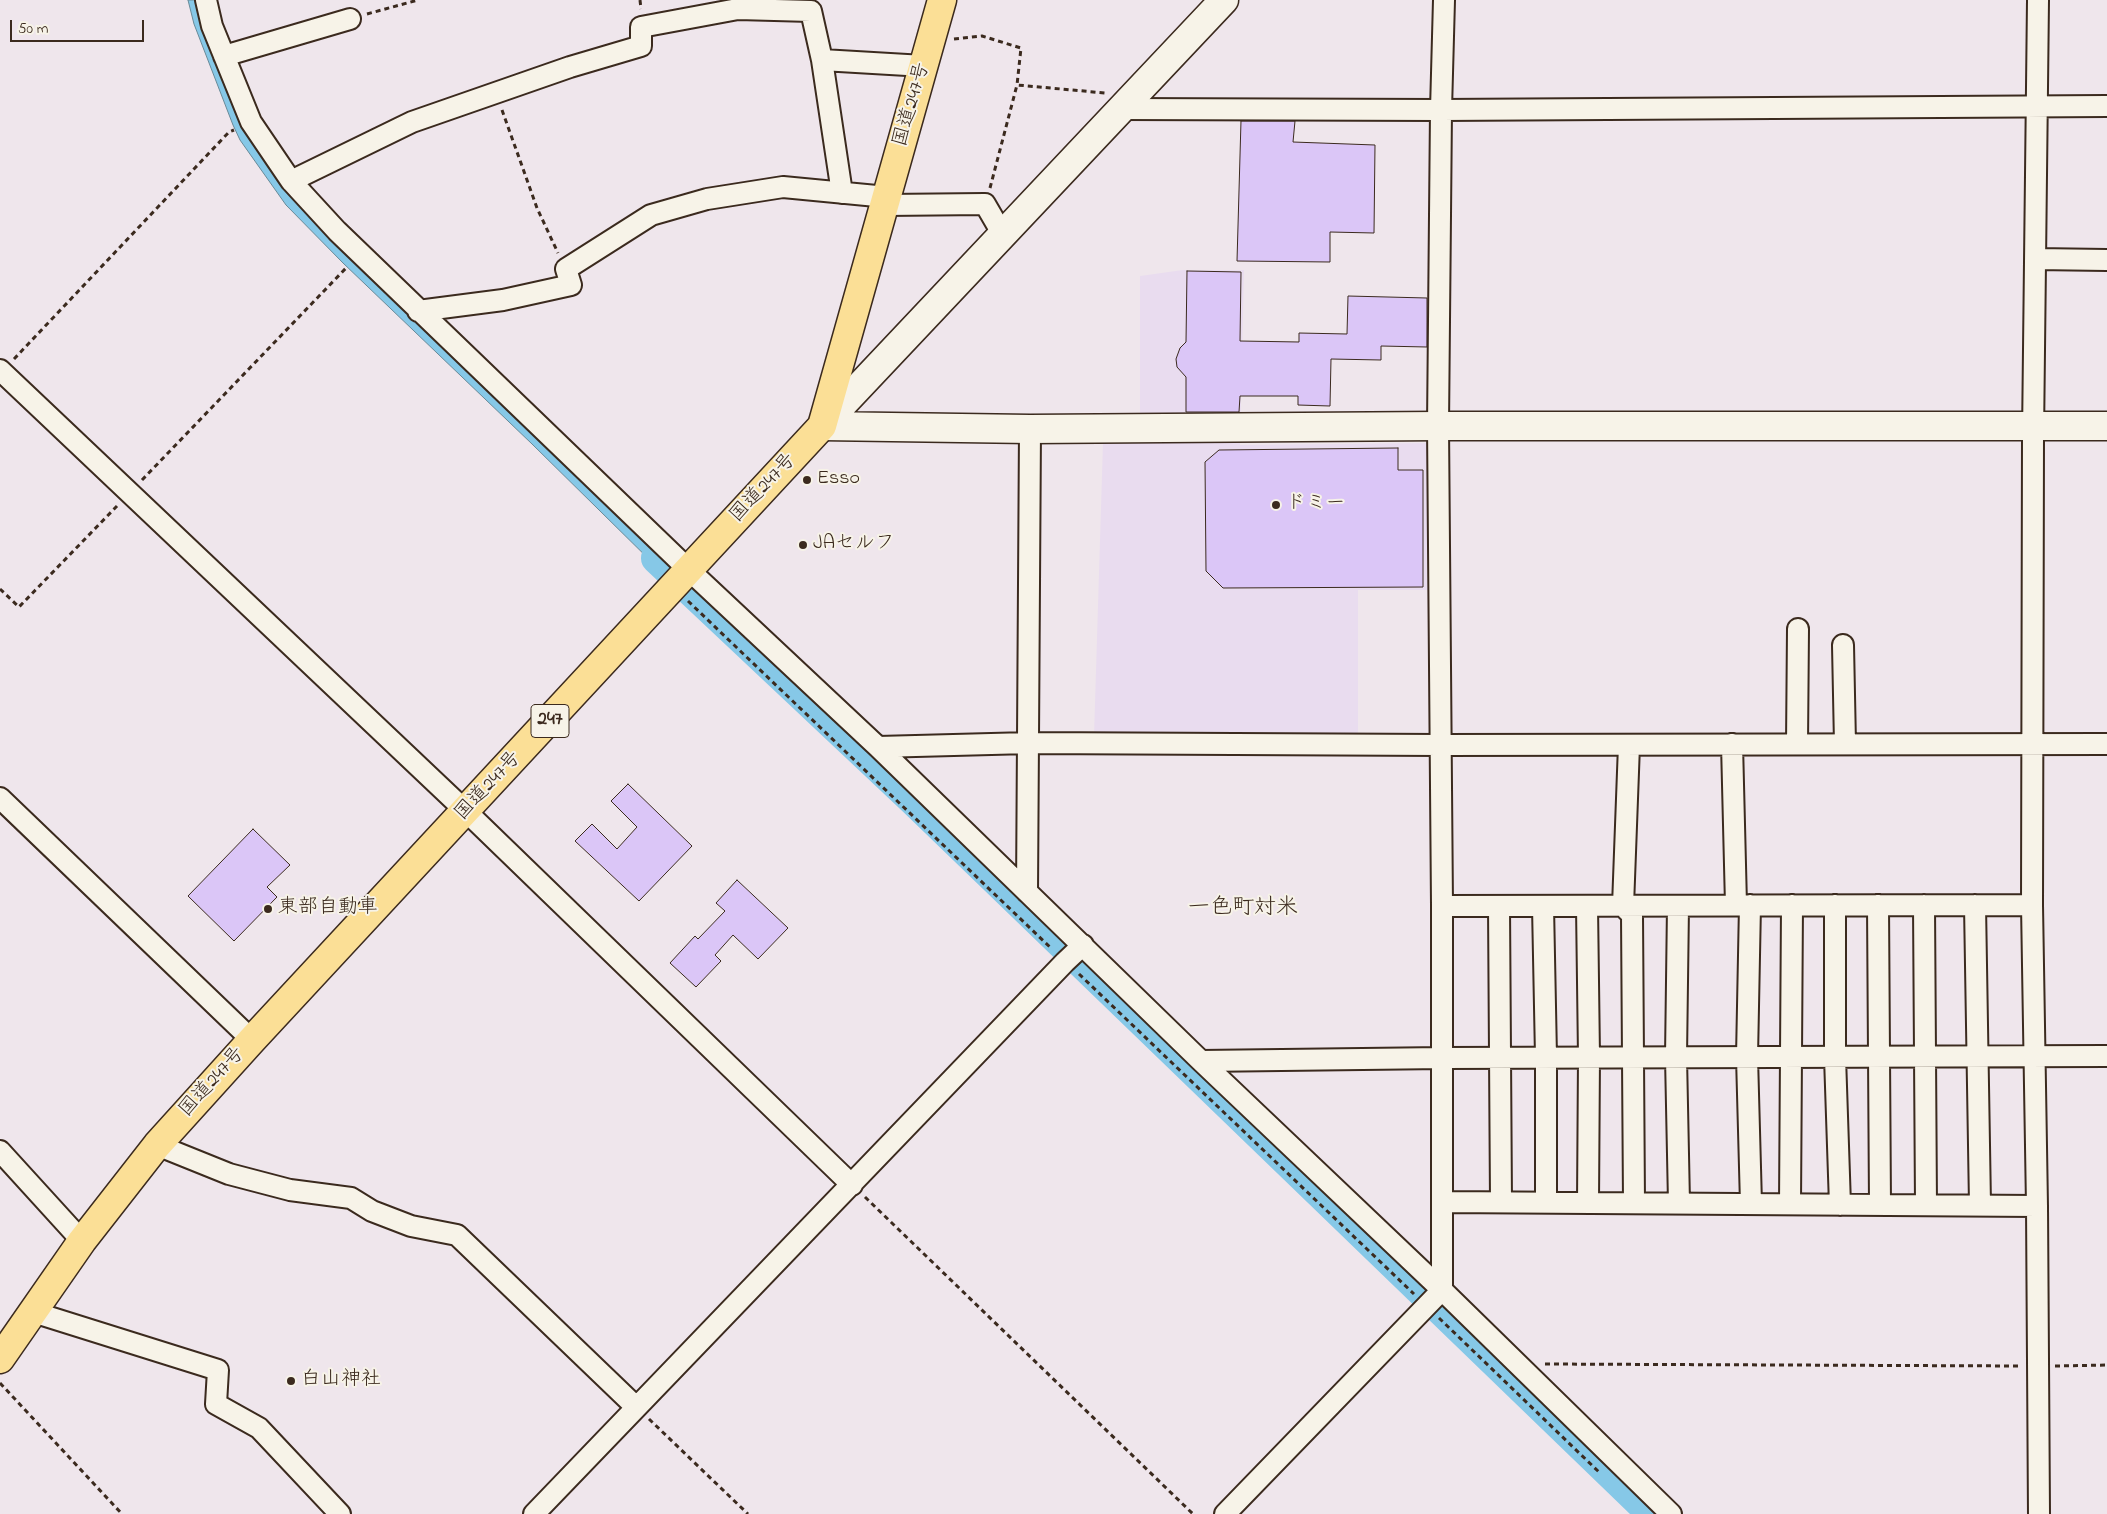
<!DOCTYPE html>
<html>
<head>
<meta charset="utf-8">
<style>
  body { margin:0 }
  #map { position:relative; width:2107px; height:1514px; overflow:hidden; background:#efe6ec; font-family:"Indie Flower",sans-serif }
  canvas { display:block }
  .scale { position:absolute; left:10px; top:20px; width:134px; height:22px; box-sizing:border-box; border:2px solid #3b2a1e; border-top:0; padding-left:6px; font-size:15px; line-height:18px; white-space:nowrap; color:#3b2a1e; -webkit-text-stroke:4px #f7f3e8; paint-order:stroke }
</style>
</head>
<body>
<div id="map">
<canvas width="2107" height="1514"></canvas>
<div class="scale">50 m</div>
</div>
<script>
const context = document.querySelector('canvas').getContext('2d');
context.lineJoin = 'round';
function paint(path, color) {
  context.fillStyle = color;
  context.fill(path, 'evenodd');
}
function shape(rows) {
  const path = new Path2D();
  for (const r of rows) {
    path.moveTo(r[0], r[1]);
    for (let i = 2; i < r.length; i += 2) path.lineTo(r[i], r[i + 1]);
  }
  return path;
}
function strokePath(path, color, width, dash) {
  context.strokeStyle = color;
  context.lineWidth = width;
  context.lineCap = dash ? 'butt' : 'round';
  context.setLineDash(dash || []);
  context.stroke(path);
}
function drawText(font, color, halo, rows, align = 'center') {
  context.font = font + ' "Indie Flower","Klee One",sans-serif';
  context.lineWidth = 4;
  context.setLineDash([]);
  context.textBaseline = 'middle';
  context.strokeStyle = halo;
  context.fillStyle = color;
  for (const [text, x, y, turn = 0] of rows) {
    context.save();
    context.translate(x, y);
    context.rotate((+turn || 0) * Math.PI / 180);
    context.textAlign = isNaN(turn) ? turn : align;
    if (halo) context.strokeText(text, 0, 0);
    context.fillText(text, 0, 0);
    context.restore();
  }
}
const built = shape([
  [1183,270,1244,270,1240,445,1434,443,1433,590,1358,590,1358,739,1094,736,1103,443,1140,443,1140,276]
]);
const water = shape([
  [188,0,202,0,242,119,673,565,665,575,532,444,343,263,286,205,240,140,233,125,194,24,188,0]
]);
const river = shape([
  [657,558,914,800,1653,1514]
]);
const building = shape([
  [1241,121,1295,121,1293,142,1375,145,1374,233,1330,232,1330,262,1237,261,1241,121],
  [1187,271,1241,272,1240,341,1299,342,1299,333,1347,334,1348,296,1427,298,1427,347,1381,346,1381,360,1331,359,1330,406,1298,405,1298,396,1240,396,1239,412,1186,412,1186,377,1177,367,1176,359,1180,348,1186,342,1187,271],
  [1398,448,1398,470,1423,470,1423,587,1223,588,1206,571,1205,462,1219,450,1398,448],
  [628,784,692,846,639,901,575,841,592,824,617,849,637,827,611,801,628,784],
  [253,829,290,865,267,887,277,897,234,941,188,896,253,829],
  [737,880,788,928,758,959,733,935,715,955,721,961,696,987,670,963,695,936,698,939,725,911,716,903,737,880]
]);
const path = shape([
  [640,0,641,9],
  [367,14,418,0],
  [954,39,982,36,1021,48,1017,85,1105,93],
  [502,110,537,208,558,253],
  [990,188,1017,85],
  [14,359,229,132,234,130],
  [142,480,347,267],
  [0,589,19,607,117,506],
  [688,601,1052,949],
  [1079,974,1414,1294],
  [865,1197,1193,1514],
  [1439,1318,1600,1473],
  [1545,1364,2021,1366],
  [2055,1366,2107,1365],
  [0,1383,122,1514],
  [649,1419,748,1514]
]);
const street = shape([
  [206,0,212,26,251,122,291,181,337,231,689,570,878,747,1201,1061,1442,1290,1671,1514],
  [2038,0,2033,437,2032,905,2037,1206,2039,1514],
  [224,56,350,19],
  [822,60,924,66],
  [1122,109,1441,110,2107,106],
  [291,181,412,122,570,67,641,46,641,27,738,9,811,11,822,60,842,193],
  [885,205,985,204,1003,235],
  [2036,259,2107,260],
  [418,311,503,300,571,285,566,269,651,215,707,199,783,187,887,197],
  [0,370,474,819,852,1185],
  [1843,645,1845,744],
  [1732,744,1736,905],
  [1797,744,1798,629],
  [1629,745,1623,906,1632,915,1634,1203],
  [878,747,1029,743,1440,745,2107,744],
  [0,798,252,1040],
  [1027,892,1030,429],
  [1750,905,1747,1057,1751,1204],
  [1835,905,1835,1057,1840,1205],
  [1878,905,1880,1205],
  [1924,905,1926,1205],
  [1975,905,1980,1205],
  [1442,906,2032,905],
  [1499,906,1501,1202],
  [1543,906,1546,1057,1546,1202],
  [1587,906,1589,1057,1588,1203],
  [1678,906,1676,1057,1679,1203],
  [1201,1061,1443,1058,2107,1056],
  [157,1145,229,1174,290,1190,351,1198,372,1211,411,1226,457,1235,636,1407],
  [0,1151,82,1241],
  [1443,1202,2037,1206],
  [1790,1204,1792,905],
  [33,1312,218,1370,216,1404,259,1428,340,1514],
  [534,1514,1065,962,1083,945],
  [1225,1514,1442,1290,1442,906,1438,426,1441,110,1444,0]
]);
const secondary = shape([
  [822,426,1030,429,1438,426,2107,426],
  [822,426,1224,0]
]);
const highway = shape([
  [0,1359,82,1241,157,1145,252,1040,822,426,942,0]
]);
const markers = [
  [807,480,5,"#3b2a1e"],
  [1276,505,5,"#3b2a1e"],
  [803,545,5,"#3b2a1e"],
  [268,909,5,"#3b2a1e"],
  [291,1381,5,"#3b2a1e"]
];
const shields = [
  [550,721,38]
];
const shieldNames = [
  ["247",550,721]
];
const streetNames = [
  ["国道247号",913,105,-74],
  ["国道247号",764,489,-47],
  ["国道247号",489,787,-47],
  ["国道247号",213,1083,-48]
];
const poiNames = [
  ["Esso",817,480],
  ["ドミー",1286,505],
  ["JAセルフ",813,545],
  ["東部自動車",278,909],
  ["白山神社",301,1381]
];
const quarterNames = [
  ["一色町対米",1243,909]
];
paint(built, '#e9dcef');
paint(water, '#86c8e7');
strokePath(water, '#688997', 1);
strokePath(river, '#86c8e7', 32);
paint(building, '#dbc6f7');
strokePath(building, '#3b2a1e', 1);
strokePath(street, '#3b2a1e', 24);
strokePath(secondary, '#3b2a1e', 31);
strokePath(highway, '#3b2a1e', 31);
strokePath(path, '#3b2a1e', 3, [5, 4]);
strokePath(street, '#f7f3e8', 20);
strokePath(secondary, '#f7f3e8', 28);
strokePath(highway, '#fbdf96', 28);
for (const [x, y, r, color] of markers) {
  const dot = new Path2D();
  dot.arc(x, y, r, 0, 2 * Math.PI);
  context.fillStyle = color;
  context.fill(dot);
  strokePath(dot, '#f7f3e8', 2);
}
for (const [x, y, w] of shields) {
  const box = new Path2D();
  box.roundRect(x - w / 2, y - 16.5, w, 33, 4);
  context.fillStyle = '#f7f3e8';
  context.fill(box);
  strokePath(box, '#3b2a1e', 1);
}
drawText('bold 19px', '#3b2a1e', null, shieldNames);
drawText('20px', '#3b2a1e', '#f7f3e8', streetNames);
drawText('20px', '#3b2a1e', '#f7f3e8', poiNames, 'left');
drawText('22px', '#3b2a1e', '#f7f3e8', quarterNames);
</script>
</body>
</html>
